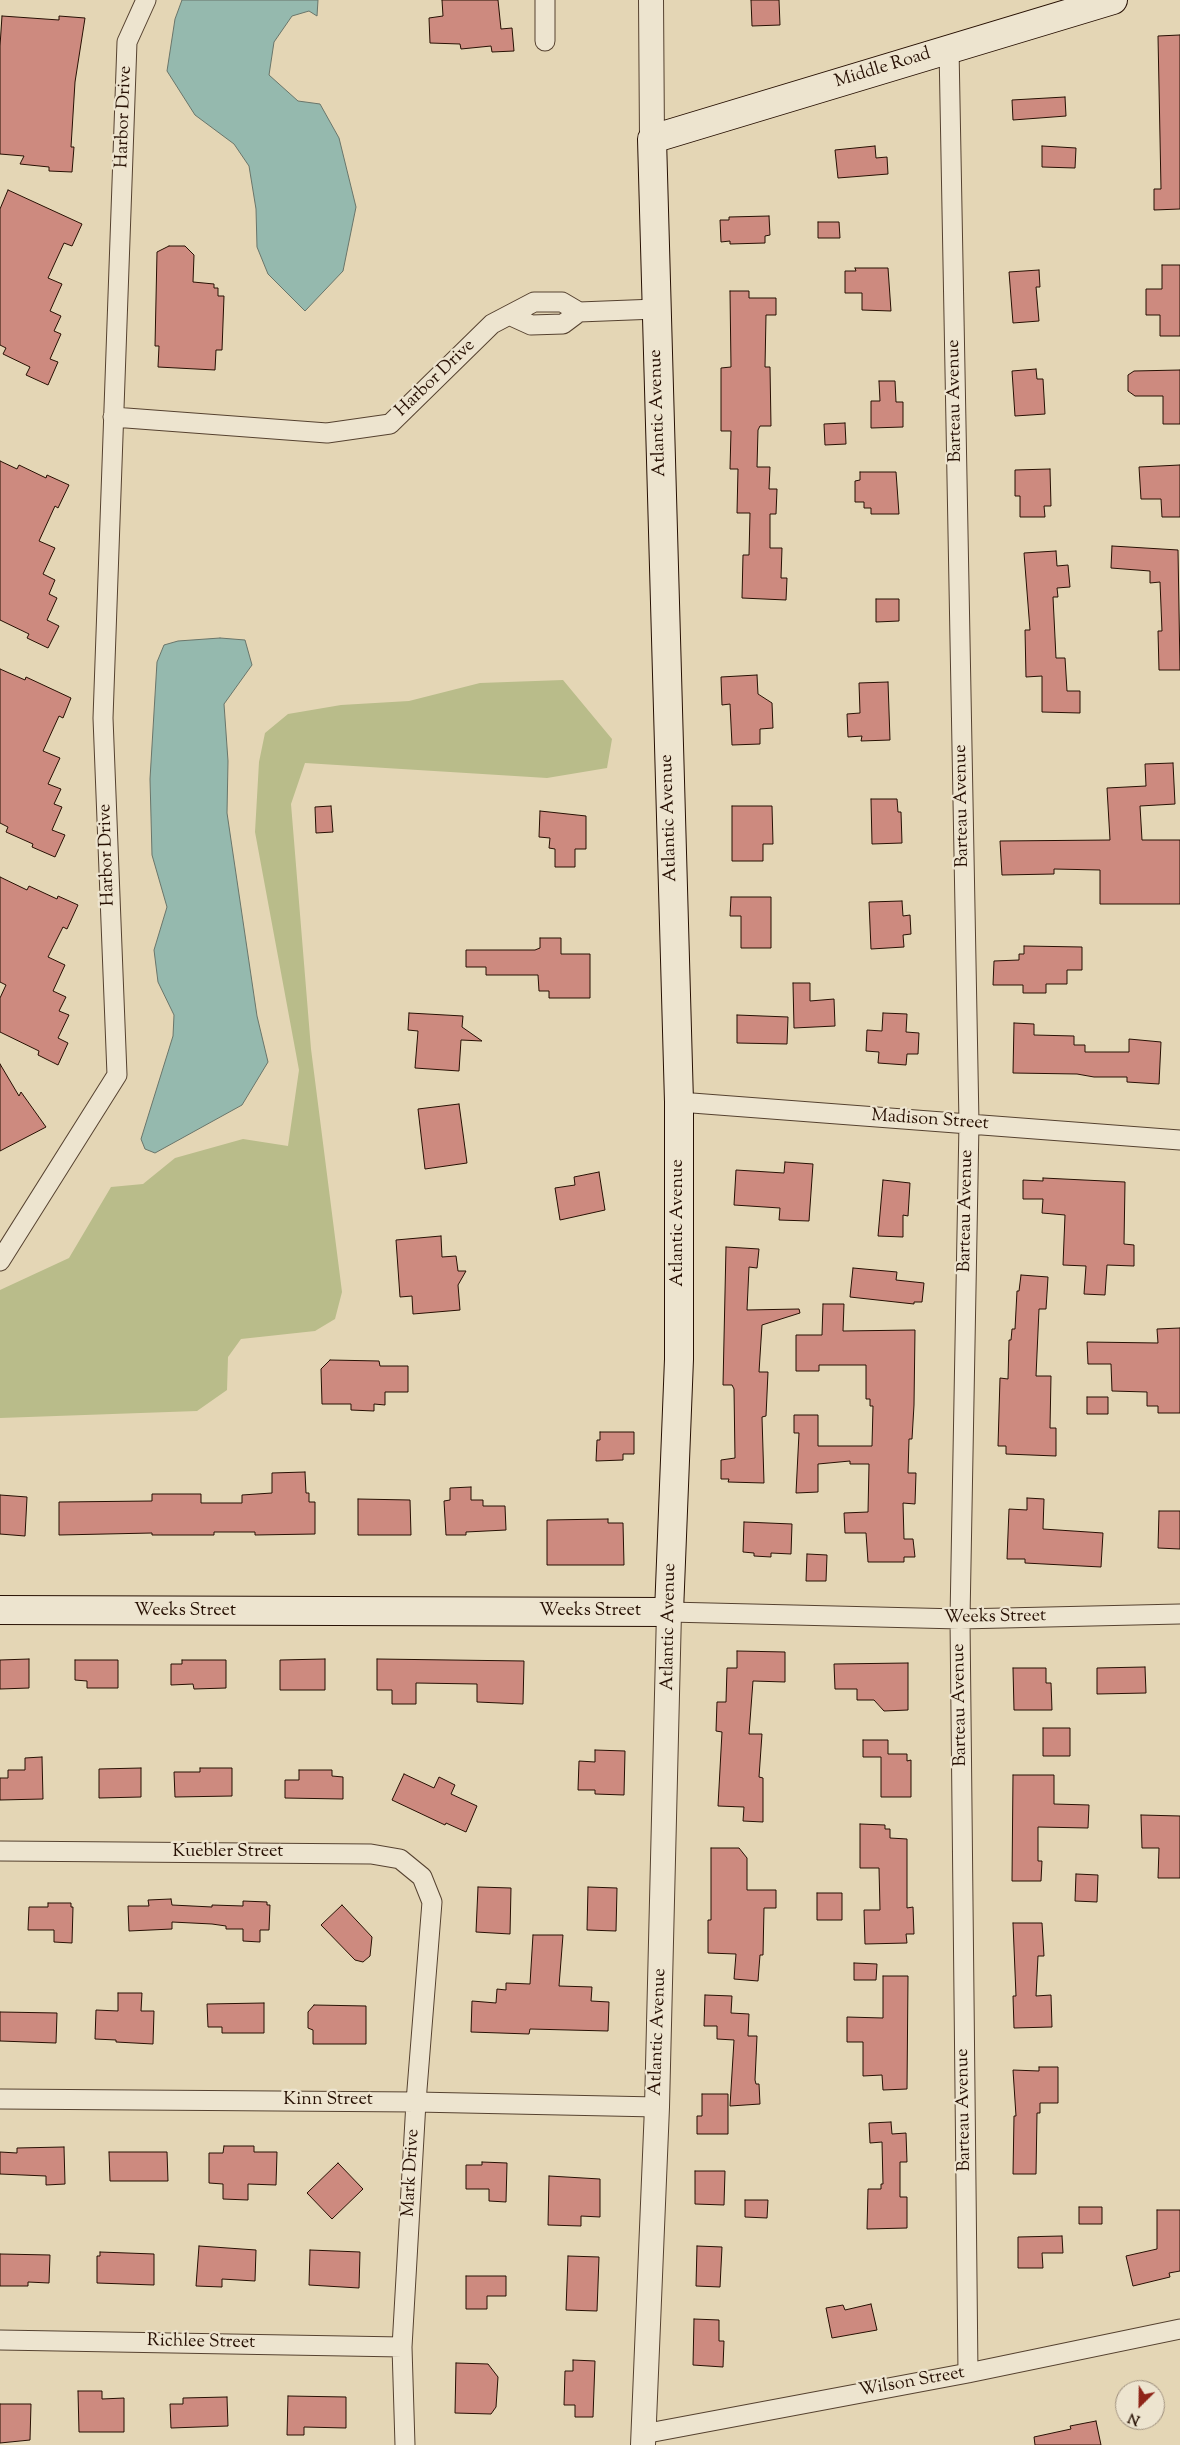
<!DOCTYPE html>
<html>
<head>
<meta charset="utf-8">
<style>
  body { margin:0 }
  #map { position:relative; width:1180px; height:2445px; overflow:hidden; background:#e4d6b5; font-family:"Sorts Mill Goudy",serif }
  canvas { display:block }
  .north { position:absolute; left:1115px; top:2380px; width:50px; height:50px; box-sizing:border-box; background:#ede4cf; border:1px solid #9e8f7d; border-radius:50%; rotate:203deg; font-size:14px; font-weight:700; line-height:20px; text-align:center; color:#271003 }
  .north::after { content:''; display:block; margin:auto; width:18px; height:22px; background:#8f2418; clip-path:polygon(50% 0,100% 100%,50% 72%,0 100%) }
</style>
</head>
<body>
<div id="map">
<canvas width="1180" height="2445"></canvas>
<div class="north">N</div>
</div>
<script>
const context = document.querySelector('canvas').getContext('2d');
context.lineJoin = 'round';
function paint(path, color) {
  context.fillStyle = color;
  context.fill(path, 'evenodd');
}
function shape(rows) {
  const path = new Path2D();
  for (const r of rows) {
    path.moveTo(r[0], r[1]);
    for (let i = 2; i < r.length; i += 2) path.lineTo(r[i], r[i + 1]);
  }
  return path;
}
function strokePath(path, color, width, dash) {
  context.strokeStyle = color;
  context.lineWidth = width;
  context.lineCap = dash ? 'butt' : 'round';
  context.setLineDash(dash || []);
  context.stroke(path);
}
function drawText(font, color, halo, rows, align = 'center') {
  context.font = font + ' "Sorts Mill Goudy",serif';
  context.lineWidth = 4.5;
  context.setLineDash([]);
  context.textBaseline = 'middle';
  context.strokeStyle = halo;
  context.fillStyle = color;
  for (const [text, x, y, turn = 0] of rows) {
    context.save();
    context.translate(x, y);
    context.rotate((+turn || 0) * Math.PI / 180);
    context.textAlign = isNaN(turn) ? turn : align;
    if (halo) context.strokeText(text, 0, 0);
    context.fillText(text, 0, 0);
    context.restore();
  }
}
const green = shape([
  [563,680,612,739,607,768,547,778,305,763,291,804,311,1049,342,1292,335,1319,315,1331,241,1339,228,1357,227,1390,197,1411,0,1418,0,1290,69,1258,111,1187,143,1184,175,1158,243,1139,288,1146,299,1070,255,832,259,762,265,733,288,714,341,705,409,701,480,683]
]);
const water = shape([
  [182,0,318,0,317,16,309,11,292,16,274,42,269,75,298,101,320,104,339,138,356,207,343,271,305,311,268,274,257,247,256,209,249,166,234,144,195,115,167,71,175,19,182,0],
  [220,638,245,640,252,665,224,704,228,761,227,813,257,1016,268,1062,242,1105,155,1153,145,1149,141,1139,173,1036,174,1015,158,982,154,950,167,907,152,855,150,779,157,662,164,645,178,641,220,638]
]);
const building = shape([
  [442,0,498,0,501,29,512,28,514,51,492,52,491,46,461,49,460,44,430,43,429,18,443,16,442,0],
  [751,0,779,0,780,25,752,26,751,0],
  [2,16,59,20,59,16,85,18,75,82,71,147,74,147,72,172,49,171,49,167,20,164,24,156,0,154,0,46,2,16],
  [1180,35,1180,209,1154,210,1154,189,1161,189,1158,36,1180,35],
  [1065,97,1066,116,1013,120,1012,100,1065,97],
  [875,146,876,158,887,157,888,174,838,178,835,150,875,146],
  [1042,146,1076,148,1075,168,1042,167,1042,146],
  [8,190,82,224,72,246,64,243,48,278,62,284,50,311,61,316,54,331,61,334,50,359,58,362,48,385,26,375,30,367,3,354,6,348,0,345,0,209,8,190],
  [769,216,770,235,765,236,765,243,730,244,730,241,721,242,720,220,729,220,729,217,769,216],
  [818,222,839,222,840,238,818,238,818,222],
  [169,246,185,246,194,255,193,282,214,284,214,288,218,288,218,296,224,296,222,350,216,350,215,370,158,367,159,346,155,346,157,252,169,246],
  [1162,265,1180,265,1180,336,1160,336,1160,315,1146,315,1146,289,1162,289,1162,265],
  [855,268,888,268,891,311,862,310,862,293,845,293,845,271,856,271,855,268],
  [1039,270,1040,287,1036,287,1039,321,1013,323,1009,272,1039,270],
  [730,291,749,291,749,298,776,298,776,315,766,315,765,367,770,367,771,426,760,426,758,430,757,467,770,467,769,489,777,489,776,514,770,514,770,548,782,548,781,578,787,578,786,600,742,598,743,555,749,555,750,513,737,513,738,469,730,469,731,431,721,431,721,368,731,367,730,291],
  [1036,369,1037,379,1043,379,1045,414,1015,416,1012,371,1036,369],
  [1180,370,1180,424,1163,424,1163,396,1135,396,1128,391,1128,375,1134,371,1180,370],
  [879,381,895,381,896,402,903,402,903,427,871,428,871,401,880,401,879,381],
  [845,423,846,444,825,445,824,424,845,423],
  [0,461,17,469,19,465,46,478,47,475,69,485,58,508,55,506,39,541,55,548,43,574,55,580,49,594,57,598,47,620,59,626,48,648,27,638,29,634,0,620,0,461],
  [1180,465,1180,517,1162,517,1161,499,1141,499,1139,467,1180,465],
  [1050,469,1051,506,1044,506,1045,517,1020,517,1020,496,1015,496,1015,470,1050,469],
  [860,472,896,472,899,514,871,514,871,508,864,508,864,502,855,502,855,481,860,480,860,472],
  [1112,546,1178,550,1180,670,1159,670,1158,631,1162,631,1160,582,1150,583,1150,571,1111,568,1112,546],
  [1056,551,1057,566,1068,565,1070,587,1057,588,1058,597,1053,597,1056,658,1065,658,1067,691,1080,691,1080,713,1042,712,1042,676,1026,677,1025,630,1030,630,1024,553,1056,551],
  [876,599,899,599,899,621,876,622,876,599],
  [0,669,25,680,26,677,71,698,63,718,59,716,43,751,60,758,48,784,61,789,54,804,62,807,52,830,65,835,55,857,32,847,33,844,6,832,8,827,0,823,0,669],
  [757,675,758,694,772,703,773,728,760,729,760,744,732,745,730,704,722,705,721,677,757,675],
  [888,682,890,740,861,741,862,736,848,737,847,714,860,713,859,683,888,682],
  [1173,763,1175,804,1140,806,1142,840,1180,840,1180,904,1100,904,1100,870,1054,869,1054,874,1002,875,1000,841,1110,840,1107,788,1146,786,1145,764,1173,763],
  [871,799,897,799,898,812,901,812,902,843,872,844,871,799],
  [331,806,333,832,316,833,315,807,331,806],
  [732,806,772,806,773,844,763,844,763,861,732,861,732,806],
  [540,811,586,816,586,849,575,849,575,867,555,867,555,849,549,848,550,838,539,837,540,811],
  [0,877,27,890,29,886,57,899,58,896,78,905,67,929,63,927,48,957,65,965,53,991,66,997,59,1011,69,1015,58,1038,68,1043,58,1065,38,1055,39,1051,0,1032,0,998,6,985,0,982,0,877],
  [731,897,771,897,771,948,741,948,741,916,730,916,731,897],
  [902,901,903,916,910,915,911,934,903,935,904,947,871,949,869,902,902,901],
  [540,938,561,938,561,954,590,954,590,998,549,998,549,991,539,991,538,975,486,975,486,967,466,967,466,950,535,950,540,948,540,938],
  [1024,946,1082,947,1082,970,1067,970,1067,984,1046,984,1046,993,1023,993,1023,985,993,985,994,961,1019,960,1019,954,1024,954,1024,946],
  [793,983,810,983,810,1001,834,999,835,1026,794,1028,793,983],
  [409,1013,463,1016,462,1027,482,1041,461,1040,459,1071,415,1068,418,1031,408,1030,409,1013],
  [883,1013,907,1014,906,1032,919,1033,918,1054,907,1054,906,1065,878,1063,879,1052,866,1051,867,1030,882,1031,883,1013],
  [737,1015,788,1017,787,1044,737,1043,737,1015],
  [1014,1023,1034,1024,1034,1035,1074,1036,1074,1045,1085,1045,1085,1052,1129,1052,1129,1039,1161,1042,1159,1084,1127,1082,1127,1077,1094,1077,1077,1074,1013,1073,1014,1023],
  [0,1064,19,1096,21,1092,46,1127,0,1151,0,1064],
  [459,1104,467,1163,425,1169,418,1109,459,1104],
  [785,1162,813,1164,809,1221,779,1220,780,1208,734,1205,736,1170,784,1173,785,1162],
  [599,1172,605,1210,560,1220,555,1188,575,1185,574,1177,599,1172],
  [1043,1178,1125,1182,1124,1244,1134,1245,1134,1266,1107,1265,1105,1295,1084,1294,1086,1266,1063,1265,1065,1215,1042,1213,1043,1199,1023,1199,1023,1180,1043,1181,1043,1178],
  [883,1180,910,1183,908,1216,903,1215,903,1237,878,1236,883,1180],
  [441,1236,442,1257,456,1256,458,1271,466,1271,458,1285,460,1310,413,1314,412,1296,400,1297,396,1240,441,1236],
  [726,1247,759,1249,757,1268,749,1267,747,1310,799,1309,800,1313,762,1325,759,1372,768,1372,766,1416,762,1417,764,1483,728,1482,729,1479,721,1479,721,1460,735,1458,734,1389,732,1385,723,1385,726,1247],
  [853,1268,897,1272,896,1280,924,1283,922,1302,914,1302,914,1304,850,1297,853,1268],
  [1021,1275,1048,1277,1046,1309,1039,1309,1036,1376,1051,1376,1050,1428,1056,1428,1056,1456,1006,1454,1006,1446,998,1446,1000,1378,1008,1379,1009,1340,1011,1340,1012,1329,1015,1329,1017,1291,1019,1291,1021,1275],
  [823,1304,844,1304,843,1331,915,1330,914,1405,912,1439,909,1439,908,1473,916,1473,915,1504,903,1503,904,1539,913,1539,915,1557,904,1557,904,1562,868,1562,866,1533,845,1533,844,1513,868,1512,869,1464,850,1464,850,1461,818,1464,818,1492,796,1493,799,1433,794,1433,794,1415,818,1415,818,1446,872,1446,873,1406,870,1406,870,1399,866,1399,866,1365,819,1365,819,1371,796,1371,796,1335,822,1335,823,1304],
  [1180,1328,1180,1413,1158,1413,1158,1406,1147,1406,1147,1392,1112,1391,1111,1364,1088,1364,1087,1342,1158,1343,1157,1329,1180,1328],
  [330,1360,379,1361,380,1366,408,1366,408,1392,385,1392,385,1405,374,1404,374,1411,351,1410,351,1404,322,1404,321,1369,330,1360],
  [1087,1397,1108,1397,1108,1414,1087,1414,1087,1397],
  [600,1432,634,1432,634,1454,623,1454,623,1460,596,1461,597,1440,600,1440,600,1432],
  [305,1472,306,1493,309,1493,309,1502,315,1502,315,1534,255,1535,255,1532,214,1532,214,1535,152,1535,152,1533,59,1535,59,1502,152,1501,152,1494,201,1494,201,1503,242,1503,242,1495,272,1493,272,1473,305,1472],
  [471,1487,471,1500,483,1500,483,1506,505,1506,506,1530,466,1532,466,1535,446,1535,444,1501,450,1500,450,1488,471,1487],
  [0,1495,27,1497,25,1536,0,1534,0,1495],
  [1027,1498,1044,1499,1043,1529,1103,1533,1101,1567,1025,1563,1025,1559,1007,1559,1009,1509,1027,1510,1027,1498],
  [358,1499,410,1500,411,1535,358,1535,358,1499],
  [1159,1511,1180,1511,1180,1549,1158,1548,1159,1511],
  [608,1519,608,1523,623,1523,624,1565,547,1565,547,1520,608,1519],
  [744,1522,792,1524,791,1554,771,1553,771,1557,754,1556,754,1553,743,1552,744,1522],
  [807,1554,827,1555,826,1581,806,1581,807,1554],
  [737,1651,785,1652,785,1682,753,1681,749,1734,762,1734,759,1777,763,1778,763,1822,743,1821,744,1807,718,1806,722,1732,716,1731,717,1702,726,1702,727,1668,737,1668,737,1651],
  [29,1659,29,1688,0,1689,0,1660,29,1659],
  [325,1659,325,1690,280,1690,280,1660,325,1659],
  [377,1659,524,1661,523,1704,477,1702,477,1684,416,1683,416,1704,392,1704,392,1690,377,1690,377,1659],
  [75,1660,118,1660,118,1688,87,1688,87,1681,75,1680,75,1660],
  [182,1660,226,1660,226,1688,194,1689,193,1684,171,1685,171,1664,182,1664,182,1660],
  [908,1663,908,1710,884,1711,874,1700,857,1700,857,1689,835,1689,834,1664,908,1663],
  [1145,1667,1146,1693,1097,1694,1097,1668,1145,1667],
  [1013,1668,1046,1668,1046,1683,1051,1683,1052,1710,1014,1710,1013,1668],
  [1043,1728,1070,1728,1070,1756,1043,1756,1043,1728],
  [863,1740,888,1740,888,1754,907,1754,907,1761,911,1760,911,1797,881,1797,881,1757,863,1757,863,1740],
  [595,1750,625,1751,624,1795,595,1794,595,1790,578,1790,579,1761,595,1762,595,1750],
  [42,1757,43,1799,0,1800,0,1778,8,1778,8,1770,25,1770,25,1758,42,1757],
  [141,1768,141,1797,99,1798,99,1769,141,1768],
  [200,1768,232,1768,232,1796,175,1797,174,1772,200,1772,200,1768],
  [299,1770,332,1770,332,1776,343,1777,343,1799,285,1798,285,1780,299,1780,299,1770],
  [404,1774,434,1788,439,1777,455,1785,451,1794,477,1806,466,1832,446,1823,445,1825,392,1800,404,1774],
  [1013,1775,1054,1775,1054,1804,1089,1805,1088,1828,1038,1827,1038,1861,1042,1861,1041,1881,1012,1881,1013,1775],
  [1141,1815,1180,1816,1180,1878,1158,1878,1159,1848,1142,1848,1141,1815],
  [860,1824,885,1825,885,1829,890,1829,890,1838,907,1839,907,1908,913,1907,914,1934,906,1934,907,1943,865,1944,864,1910,880,1910,879,1868,860,1868,860,1824],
  [711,1848,739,1848,747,1858,747,1890,776,1890,776,1908,764,1908,763,1955,760,1955,758,1981,734,1979,736,1954,708,1953,708,1920,711,1920,711,1848],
  [1076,1874,1098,1875,1097,1902,1075,1901,1076,1874],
  [478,1887,511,1888,510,1934,476,1932,478,1887],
  [588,1887,617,1888,616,1931,587,1930,588,1887],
  [817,1893,842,1893,842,1920,817,1920,817,1893],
  [171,1899,172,1905,212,1907,212,1905,243,1906,243,1901,267,1902,267,1905,270,1905,269,1930,260,1930,260,1942,243,1941,243,1929,226,1929,226,1926,212,1924,172,1922,172,1929,129,1931,128,1906,149,1906,148,1900,171,1899],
  [48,1903,71,1903,71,1907,73,1907,72,1943,54,1942,54,1930,28,1930,29,1907,48,1907,48,1903],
  [342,1905,372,1937,370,1956,363,1962,355,1960,321,1925,342,1905],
  [1013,1923,1042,1923,1044,1956,1038,1956,1036,1996,1051,1995,1052,2027,1014,2028,1013,1996,1016,1996,1013,1923],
  [533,1935,563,1935,559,1986,592,1987,591,2001,609,2002,608,2031,530,2029,529,2034,471,2032,472,2001,496,2003,497,1989,506,1990,506,1983,530,1984,533,1935],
  [854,1963,877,1964,876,1980,854,1980,854,1963],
  [883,1976,908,1976,907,2089,883,2090,882,2075,863,2076,863,2042,847,2042,847,2017,883,2018,883,1976],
  [118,1993,142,1993,141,2011,154,2011,153,2044,116,2042,116,2040,95,2039,96,2010,118,2011,118,1993],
  [705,1995,732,1996,731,2013,749,2014,748,2036,757,2036,755,2080,756,2084,759,2084,760,2104,730,2106,734,2040,717,2039,717,2026,704,2026,705,1995],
  [264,2003,264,2033,222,2033,222,2027,208,2027,207,2004,264,2003],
  [314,2005,366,2006,366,2044,313,2044,313,2030,308,2028,308,2012,314,2005],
  [0,2012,57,2013,56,2043,0,2041,0,2012],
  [1039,2067,1058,2067,1058,2103,1040,2103,1040,2113,1037,2113,1036,2174,1013,2174,1014,2116,1016,2116,1013,2070,1039,2071,1039,2067],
  [702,2094,728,2094,728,2134,697,2134,697,2116,702,2116,702,2094],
  [891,2122,892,2134,906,2133,907,2162,900,2162,900,2197,907,2197,907,2228,867,2229,868,2189,881,2189,881,2184,883,2184,882,2142,870,2143,869,2123,891,2122],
  [224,2146,254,2146,254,2152,277,2152,276,2185,248,2184,248,2200,223,2199,223,2184,209,2183,209,2153,223,2153,224,2146],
  [64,2147,65,2184,46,2185,46,2176,0,2174,0,2152,17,2153,17,2148,64,2147],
  [109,2152,167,2152,168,2181,110,2181,109,2152],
  [482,2162,507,2163,506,2202,489,2201,489,2189,466,2189,466,2165,482,2165,482,2162],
  [338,2163,363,2189,332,2219,307,2193,338,2163],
  [695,2171,725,2171,724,2205,695,2204,695,2171],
  [549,2176,600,2179,600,2217,581,2216,581,2226,548,2225,549,2176],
  [745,2200,768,2200,767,2218,745,2217,745,2200],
  [1079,2207,1102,2207,1102,2224,1079,2224,1079,2207],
  [1157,2210,1180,2210,1180,2271,1169,2273,1170,2277,1133,2286,1126,2256,1157,2249,1157,2210],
  [1062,2236,1063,2253,1042,2253,1043,2268,1018,2268,1018,2237,1062,2236],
  [199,2246,256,2250,255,2281,222,2279,222,2287,196,2286,199,2246],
  [697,2246,722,2247,720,2287,696,2286,697,2246],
  [310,2250,360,2252,359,2288,309,2285,310,2250],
  [100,2252,154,2254,154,2285,97,2283,97,2256,100,2256,100,2252],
  [0,2254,50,2255,49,2283,28,2282,28,2286,0,2286,0,2254],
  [568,2256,599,2257,597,2311,566,2310,568,2256],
  [466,2276,506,2276,506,2296,487,2296,487,2309,466,2309,466,2276],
  [871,2304,877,2330,832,2338,826,2308,843,2305,845,2310,871,2304],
  [694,2319,719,2320,719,2341,724,2341,723,2367,693,2365,694,2319],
  [573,2360,595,2361,593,2417,575,2417,575,2405,564,2405,565,2371,573,2371,573,2360],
  [456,2363,488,2364,498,2377,496,2407,491,2414,455,2413,456,2363],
  [78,2391,102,2391,102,2399,124,2398,124,2432,79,2432,78,2391],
  [288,2396,346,2397,346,2428,304,2427,304,2435,287,2435,288,2396],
  [227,2397,228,2426,171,2428,170,2404,183,2404,183,2398,227,2397],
  [0,2404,31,2404,30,2440,0,2443,0,2404],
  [1096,2421,1101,2445,1035,2445,1034,2437,1071,2429,1070,2426,1096,2421]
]);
const minor = shape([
  [545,0,545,41],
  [949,48,969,1123,960,1619,968,2373],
  [509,315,531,325,563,324,579,312,656,309],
  [113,417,327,433,390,424,492,324,534,302,562,302,579,312],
  [679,1102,1180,1140],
  [0,1261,117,1075,103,718,127,42,146,0],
  [669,1612,960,1619,1180,1614],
  [0,1851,371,1854,400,1859,422,1877,432,1902,416,2102,402,2347,405,2445],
  [0,2099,416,2102,657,2107],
  [0,2340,402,2347],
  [643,2434,968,2373,1180,2329]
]);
const tertiary = shape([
  [651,0,652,139],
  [643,2445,657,2107,669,1612]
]);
const secondary = shape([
  [0,1610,669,1612,679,1359,679,1102,652,139,1113,0]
]);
const streetNames = [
  ["Middle Road",883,69,-17],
  ["Harbor Drive",125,117,-88],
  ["Harbor Drive",436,379,-44],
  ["Barteau Avenue",956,401,-91],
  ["Atlantic Avenue",659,413,-92],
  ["Barteau Avenue",963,806,-91],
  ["Atlantic Avenue",670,818,-92],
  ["Harbor Drive",108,855,-92],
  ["Madison Street",930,1121,4],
  ["Barteau Avenue",967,1211,-89],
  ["Atlantic Avenue",679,1223,-90],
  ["Weeks Street",185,1612],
  ["Weeks Street",590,1612],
  ["Weeks Street",995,1618,-1],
  ["Atlantic Avenue",670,1627,-89],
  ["Barteau Avenue",961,1705,-91],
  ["Kuebler Street",228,1853],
  ["Atlantic Avenue",659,2032,-88],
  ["Kinn Street",328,2101],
  ["Barteau Avenue",965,2110,-91],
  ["Mark Drive",412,2173,-87],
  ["Richlee Street",201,2343,1],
  ["Wilson Street",912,2383,-10]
];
paint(green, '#b9bc8a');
paint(water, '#95b9ae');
strokePath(water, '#69756a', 1);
paint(building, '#cd8a7f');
strokePath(building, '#271003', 1);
strokePath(minor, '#564230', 21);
strokePath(tertiary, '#564230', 26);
strokePath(secondary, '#271003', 30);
strokePath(minor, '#ede4cf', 19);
strokePath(tertiary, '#ede4cf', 24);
strokePath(secondary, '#ede4cf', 28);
drawText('18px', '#271003', '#ede4cf', streetNames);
</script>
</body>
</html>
